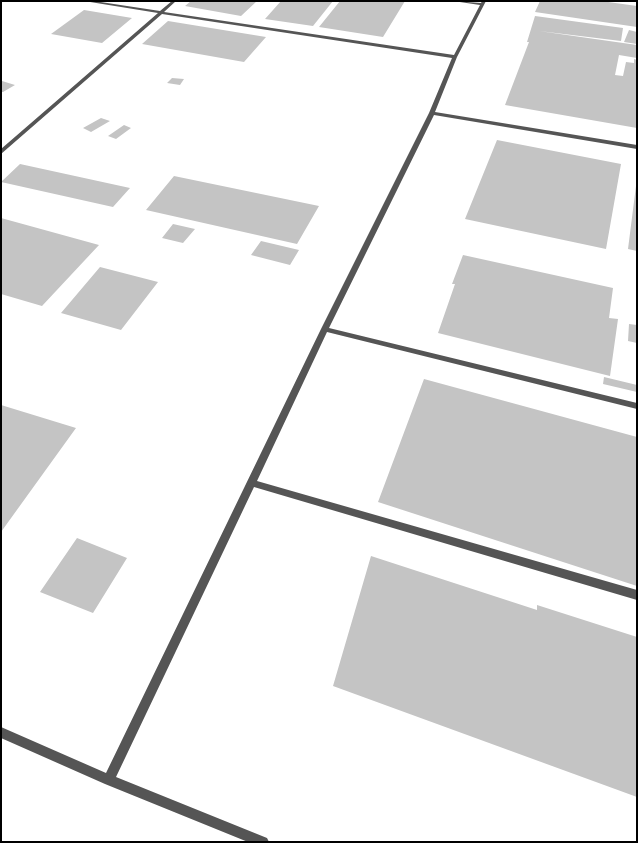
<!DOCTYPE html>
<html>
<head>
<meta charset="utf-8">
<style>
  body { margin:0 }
  #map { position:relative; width:638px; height:843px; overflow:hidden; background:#fff; font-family:"Golos Text",sans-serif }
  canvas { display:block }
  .frame { position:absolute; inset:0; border:2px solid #000; pointer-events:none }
</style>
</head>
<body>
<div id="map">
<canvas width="638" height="843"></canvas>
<div class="frame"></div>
</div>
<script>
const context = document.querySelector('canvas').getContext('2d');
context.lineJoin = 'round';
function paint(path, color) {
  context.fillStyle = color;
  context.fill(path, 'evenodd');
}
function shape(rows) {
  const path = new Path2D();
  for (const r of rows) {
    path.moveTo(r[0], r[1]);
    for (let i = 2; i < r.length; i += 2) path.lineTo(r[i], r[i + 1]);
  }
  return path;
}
const building = shape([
  [191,1,257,1,241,16,185,6],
  [281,1,333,1,313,26,265,19],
  [340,1,405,1,383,37,319,27],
  [540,1,601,1,637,6,637,27,535,12],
  [84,10,132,18,102,43,51,34],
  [535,16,623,28,621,41,539,31,637,45,637,58,619,55,615,75,623,76,626,62,634,63,634,59,637,60,637,128,505,105,529,42,527,42],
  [168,21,266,37,244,62,142,44],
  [629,30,637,32,637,44,624,42],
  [172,78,184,79,180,85,167,83],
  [1,81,2,81,15,85,3,92,1,92],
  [101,118,110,121,91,132,83,128],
  [124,125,131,128,116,139,108,136],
  [497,140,621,164,606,249,465,219],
  [20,164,130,188,113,207,1,182],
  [174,176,319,206,297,244,146,210],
  [636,186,637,186,637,251,628,249],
  [1,218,99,245,42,306,1,294],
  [173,224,195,229,183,243,162,238],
  [261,241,299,250,290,265,251,255],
  [463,255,613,288,609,318,618,319,610,376,438,333,455,284,452,284],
  [100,267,158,282,121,330,61,313],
  [629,324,637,325,637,343,628,341],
  [604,377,637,385,637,392,603,384],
  [424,379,637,437,637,586,378,502],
  [1,405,76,428,1,532],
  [77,538,127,558,93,613,40,592],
  [371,556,537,610,537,605,637,637,637,797,333,686]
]);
const street = shape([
  [84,1,94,1,160,11,172,1,176,1,164,12,454,55,480,5,453,1,481,3,482,1,486,1,457,57,435,112,637,145,637,149,434,115,329,328,637,403,637,409,327,332,257,481,637,590,637,600,254,487,116,777,267,838,269,842,248,842,105,784,1,738,1,727,106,773,321,329,429,113,452,58,162,14,1,154,1,149,158,13,84,1]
]);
paint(building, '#c4c4c4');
paint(street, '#555');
</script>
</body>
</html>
